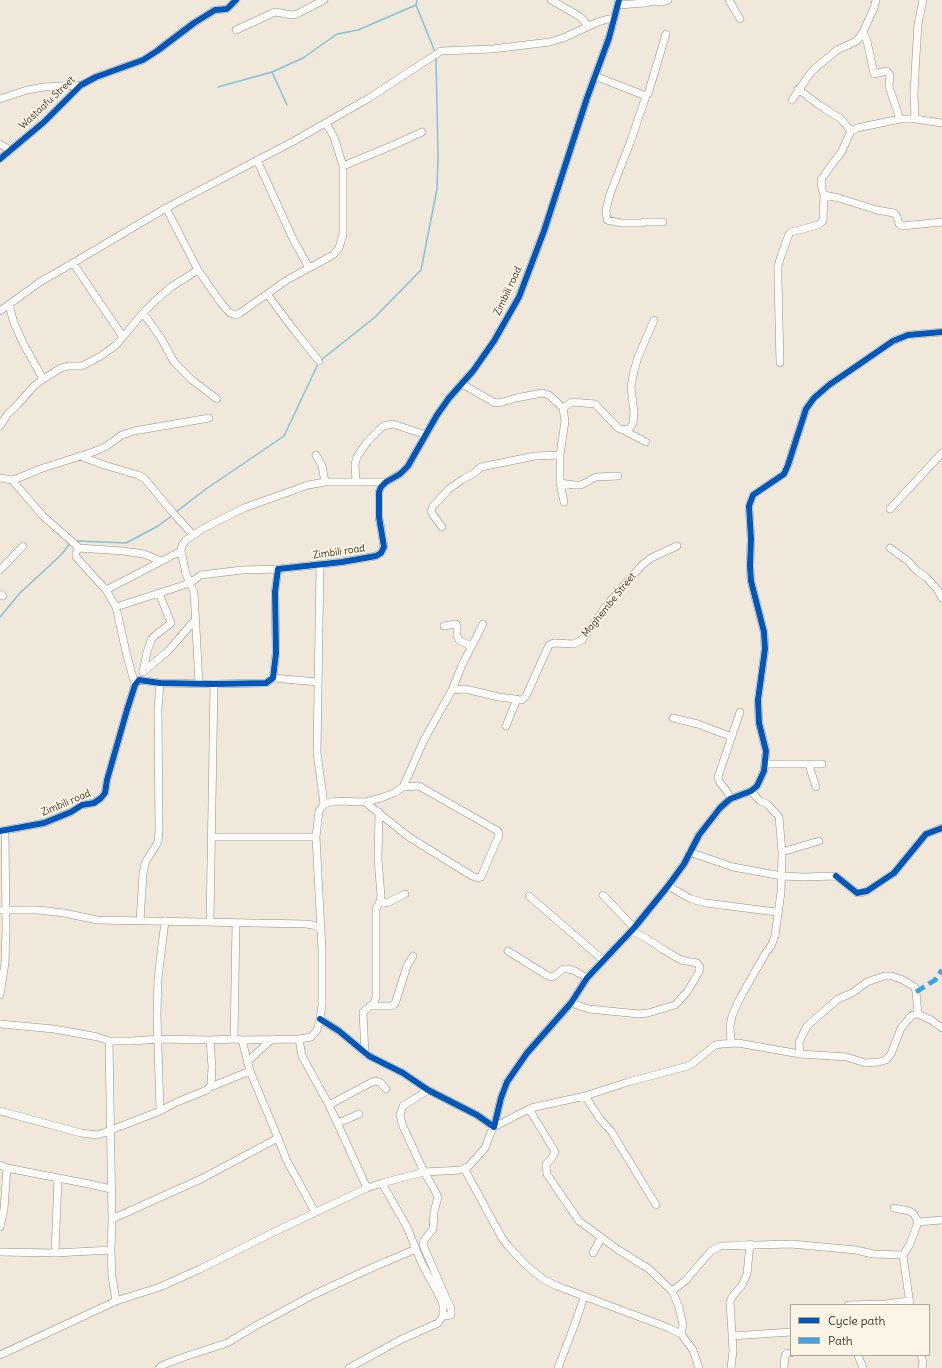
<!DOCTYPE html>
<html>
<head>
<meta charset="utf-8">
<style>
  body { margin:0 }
  #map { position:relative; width:942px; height:1368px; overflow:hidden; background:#efe8db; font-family:Delius,sans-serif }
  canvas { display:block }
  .legend { position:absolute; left:790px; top:1304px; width:140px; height:52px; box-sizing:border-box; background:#fcf5e5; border:1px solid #afa495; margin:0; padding:5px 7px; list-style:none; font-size:12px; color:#3b2a1e }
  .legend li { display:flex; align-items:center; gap:8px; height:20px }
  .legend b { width:20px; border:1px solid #afa495 }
</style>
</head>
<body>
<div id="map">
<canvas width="942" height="1368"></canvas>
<ul class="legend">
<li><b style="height:5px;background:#0057b8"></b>Cycle path</li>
<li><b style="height:5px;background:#3fa3ea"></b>Path</li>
</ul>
</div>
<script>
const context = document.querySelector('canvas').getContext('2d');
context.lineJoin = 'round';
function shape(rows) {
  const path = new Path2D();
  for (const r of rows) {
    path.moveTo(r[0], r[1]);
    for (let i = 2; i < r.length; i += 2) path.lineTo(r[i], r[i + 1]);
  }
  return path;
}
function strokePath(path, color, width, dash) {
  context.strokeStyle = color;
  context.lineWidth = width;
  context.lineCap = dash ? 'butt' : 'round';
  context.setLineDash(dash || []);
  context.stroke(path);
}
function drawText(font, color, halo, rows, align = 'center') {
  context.font = font + ' Delius,sans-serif';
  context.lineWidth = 3.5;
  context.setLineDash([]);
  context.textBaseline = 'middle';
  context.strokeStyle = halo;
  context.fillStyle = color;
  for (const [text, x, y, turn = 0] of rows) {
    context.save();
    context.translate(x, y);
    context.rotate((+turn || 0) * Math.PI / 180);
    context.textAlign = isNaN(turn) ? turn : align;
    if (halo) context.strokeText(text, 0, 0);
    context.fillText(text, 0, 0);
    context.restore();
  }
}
const stream = shape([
  [417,0,416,5,435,52],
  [272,72,287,105],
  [218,87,272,72,303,58,337,34,358,30,416,5],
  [321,360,374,318,421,270,437,189,438,157,436,58],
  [176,512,206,489,284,436,318,364],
  [77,541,126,543,158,526,173,515],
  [0,617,20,593,62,554,70,543]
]);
const minor = shape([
  [551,0,579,16,589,26],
  [729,0,740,19],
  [876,0,874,8,863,32,867,41,874,74,887,71,890,75,889,87,900,119],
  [618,5,645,3,654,1,662,2,668,0],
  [236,30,275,12,292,15,297,14,324,0],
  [595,76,646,96,648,94,666,34],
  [798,89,819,105,841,119,851,131],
  [646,96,630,143,610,194,606,210,607,220,621,223,641,223,645,222,663,222],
  [0,99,27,90,44,87,81,85],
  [792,100,812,71,837,50,857,41,863,32],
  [915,119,914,94,916,56,918,24,923,0],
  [0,144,10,150],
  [0,159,44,122,81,85,96,77,143,60,157,51,194,23,215,10,227,9,236,0],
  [257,160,292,237,309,268],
  [343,166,396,144,422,132],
  [824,195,839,198,877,210,894,213,897,216,899,224,902,226,942,222],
  [166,208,198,270,221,303,230,313,236,315,240,313,287,280,333,255,339,248,343,234,343,166,334,137,326,123],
  [73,263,123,337],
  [267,294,294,330,319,361],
  [9,305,14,323,23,343,43,379],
  [0,311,40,282,73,263,166,208,294,141,369,98,441,51,492,49,550,42,563,38,598,22,608,19,614,19],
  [143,313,161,338,174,362,192,380,217,399],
  [780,363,778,279,778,266,781,256,789,234,791,232,818,225,823,221,824,195,822,189,821,180,832,164,841,153,851,131,857,128,900,119,915,119,942,123],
  [462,384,495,403,503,402,516,398,542,393,549,395,563,408,565,421,560,455,560,483,564,502],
  [563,408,572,402,595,404,618,428,623,430,630,428,633,423,634,413,631,387,634,371,638,357,654,320],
  [0,426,7,415,19,403,34,386,43,379,61,368,68,366,82,366,101,356,116,345,143,313,156,300,171,287,198,270],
  [623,430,646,442],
  [316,455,322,466,325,482],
  [80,456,104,465,138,475,144,478,174,514,193,535],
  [0,478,12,480,21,477,40,469,93,452,105,447,122,435,134,431,209,418],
  [12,480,43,516,77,546,78,549,76,552,76,557,106,590,116,607,126,652,135,685],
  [356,482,355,464,357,457,367,442,383,426,393,424,426,435],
  [560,483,574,485,581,485,596,477,618,476],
  [890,509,942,453],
  [442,527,433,515,431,511,433,506,449,489,463,479,473,474,481,467,535,456,560,455],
  [78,548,123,551,144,554,161,561],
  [890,548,908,561,917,571,926,577,937,589,942,598],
  [320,565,317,753,324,804],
  [0,570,23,546],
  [106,590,181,551],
  [0,594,3,596],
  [116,607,190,583,201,575,242,570,278,569],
  [444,626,456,624,457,626,457,636,459,640,471,646],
  [143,672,147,652,152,638,171,623,159,593],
  [143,672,168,651,195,620],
  [273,678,318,682],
  [199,683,194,592,186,574,181,551,182,545,186,540,204,528,244,508,308,485,325,482,386,482],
  [452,690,465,689,499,697,522,700,526,696,549,645,554,643,574,644,582,640,606,606,642,565,651,558,677,546],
  [673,718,698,724,732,737],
  [506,726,517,699],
  [765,764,822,764],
  [809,765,816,787],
  [730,799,728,793,719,781,718,777,740,712],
  [365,802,409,837,472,876,478,878,481,877,499,835,498,831,419,786,403,787],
  [0,831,44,823,71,812,82,805,94,803,101,798,105,793,107,780,127,710,135,685,139,680,160,683,214,684,266,683,273,678,276,653,275,592,278,569,342,562,376,556,381,553,384,547,379,517,379,492,381,487,386,482,400,474,408,466,437,415,449,398,473,371,494,341,519,297,544,231,587,98,609,38,619,0],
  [212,837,316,837],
  [689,852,733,867,782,876,803,877,836,876,857,893,861,893,867,891,894,873,926,834,942,828],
  [782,852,819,841],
  [668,886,691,899,706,903,776,912],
  [603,895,634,928],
  [529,896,603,960],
  [380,901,387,903,405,894],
  [0,910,38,910,64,913,97,920,306,924,313,925,321,929],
  [140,921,143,874,145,863,158,842,159,832,158,710,160,683],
  [210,922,214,684],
  [508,951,548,976,553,977,563,969,568,969,573,970,587,978],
  [0,995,5,963,6,929,5,831],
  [571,1003,589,1009,639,1014,648,1013,675,1005,687,992,699,972,700,967,697,963,681,960,664,950,646,938,631,931],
  [370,1006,392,1006,395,1004,407,966,413,956],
  [320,1019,339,1031,369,1056,403,1073,428,1090,477,1115,494,1127,501,1098,507,1082,527,1053,571,1003,587,978,634,928,668,886,684,864,699,835,720,808,730,799,751,791,757,786,764,771,766,751,759,723,758,700,765,649,764,632,751,581,750,566,751,539,749,506,753,495,784,474,788,465,806,409,814,398,829,385,893,341,908,335,942,332],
  [0,1024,54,1029,98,1037,109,1041,133,1041,158,1039,210,1040,234,1039,242,1040,299,1039,311,1037,317,1030,320,1019,322,1005,322,951,316,837,319,811,324,804,335,801,365,802,381,798,394,793,403,787,424,740,452,690,462,665,483,624],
  [234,1039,236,923],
  [299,1039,302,1056,329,1105,367,1188],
  [242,1040,250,1071,278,1138,286,1159,315,1212],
  [109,1041,112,1219,111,1250,112,1276,116,1301],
  [731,1043,730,1026,732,1016,739,1000,765,954,771,946,775,936,781,892,782,852,779,817,767,804,759,800,751,791],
  [365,1054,363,1012,374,1003,376,997,376,909,380,901,381,896,378,859,379,812],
  [800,1054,799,1042,807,1026,838,999,852,993,867,982,884,976,892,976,901,979,915,987,916,992,918,1014],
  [247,1062,272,1039],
  [208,1088,250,1071],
  [428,1090,403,1106,400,1115,402,1124,424,1172,433,1187,438,1197,434,1212,433,1229,424,1240,423,1245,451,1309,451,1315,443,1316],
  [585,1096,600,1119,611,1131,656,1205],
  [329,1105,372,1082,376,1081,381,1083,386,1089],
  [529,1109,554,1150,555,1153,551,1159,546,1164,547,1174,579,1221,617,1249,649,1269,672,1291,679,1307,683,1325,681,1334],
  [0,1111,81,1133,98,1135,160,1111,177,1102,207,1090,211,1085,212,1067,210,1040],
  [160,1111,157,1014,158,978,165,921],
  [338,1123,359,1114],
  [0,1165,7,1168,89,1184,111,1189],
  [464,1168,502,1238,508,1246,526,1265,543,1279,557,1286,669,1328,681,1334,693,1350,699,1368],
  [894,1208,909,1211,914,1214,918,1222],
  [112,1219,201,1179,278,1138],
  [0,1227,4,1209,7,1168],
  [0,1252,55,1253,111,1250],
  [55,1253,58,1178],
  [593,1253,601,1238],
  [903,1255,910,1305],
  [672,1291,685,1281,711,1251,721,1246,791,1244,856,1250,873,1254,903,1255,910,1244,918,1222,942,1220],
  [848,1305,885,1304,909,1301],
  [732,1336,791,1332],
  [0,1355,116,1301,160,1287,200,1269,274,1232,367,1188,382,1183,424,1172,461,1170,468,1167,485,1148,491,1132,494,1127,531,1108,585,1096,628,1082,688,1066,692,1064,715,1045,721,1044,738,1043,800,1054,847,1057,865,1063,879,1062,886,1060,891,1054,901,1028,912,1015,918,1014,931,1020,942,1028],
  [858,1355,863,1368],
  [921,1355,923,1363,922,1368],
  [159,1368,163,1365,184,1357,227,1343,257,1325,313,1295,369,1269,416,1249],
  [349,1368,400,1340,438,1323,443,1316,443,1305,441,1299,422,1264,407,1227,382,1183],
  [558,1368,576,1321,584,1297],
  [731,1368,733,1350,730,1302,732,1297,742,1285,747,1274,750,1244],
  [784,1368,785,1355,788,1353,791,1353]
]);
const quiet = shape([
  [916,992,935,980,942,970]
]);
const cycleway = shape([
  [0,159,44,122,81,85,96,77,143,60,157,51,194,23,215,10,227,9,236,0],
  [0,831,44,823,71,812,82,805,94,803,101,798,105,793,107,780,127,710,135,685,139,680,160,683,214,684,266,683,273,678,276,653,275,592,278,569,342,562,376,556,381,553,384,547,379,517,379,492,381,487,386,482,400,474,408,466,437,415,449,398,473,371,494,341,519,297,544,231,587,98,609,38,619,0],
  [836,876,857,893,867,891,894,873,926,834,942,828],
  [320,1019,339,1031,369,1056,403,1073,428,1090,477,1115,494,1127,501,1098,507,1082,527,1053,571,1003,587,978,634,928,668,886,684,864,699,835,720,808,730,799,751,791,757,786,764,771,766,751,759,723,758,700,765,649,764,632,751,581,750,566,751,539,749,506,753,495,784,474,788,465,806,409,814,398,829,385,893,341,908,335,942,332]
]);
const streetNames = [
  ["Wastaafu Street",47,103,-43],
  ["Zimbili road",508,291,-65],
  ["Zimbili road",339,552,-8],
  ["Maghembe Street",609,605,-51],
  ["Zimbili road",66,803,-23]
];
strokePath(stream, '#84c2d6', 1.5);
strokePath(minor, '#969087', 8);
strokePath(minor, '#fdfcfa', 7);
strokePath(quiet, '#3fa3ea', 5, [10, 5]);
strokePath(cycleway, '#0057b8', 6);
drawText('10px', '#3b2a1e', '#fcf5e5', streetNames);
</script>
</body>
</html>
